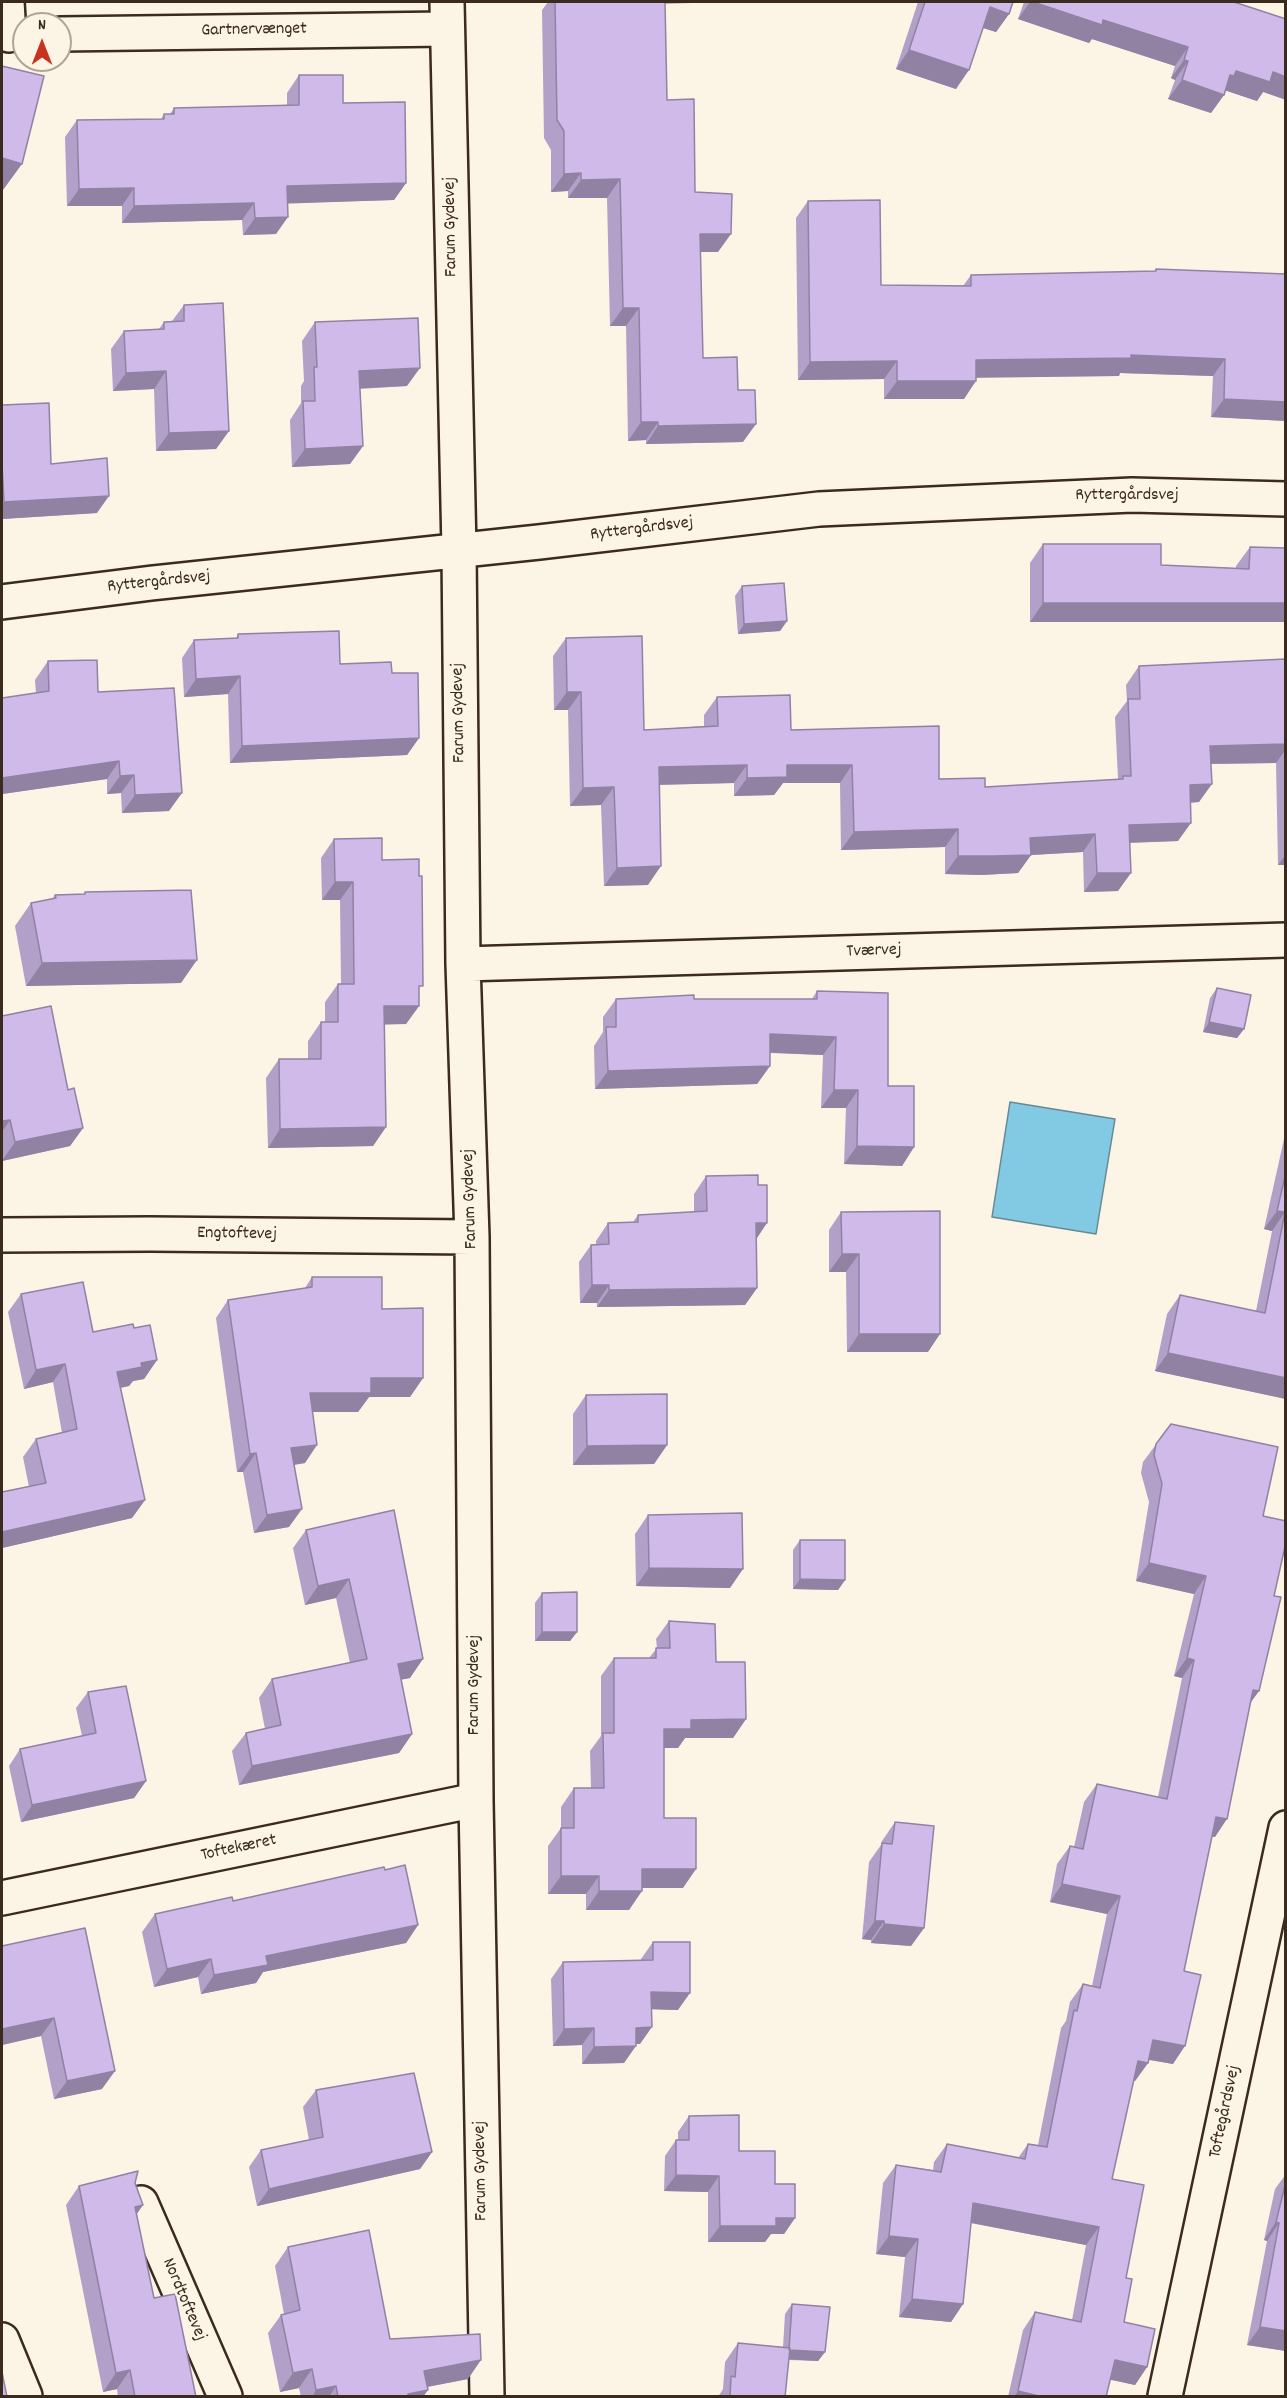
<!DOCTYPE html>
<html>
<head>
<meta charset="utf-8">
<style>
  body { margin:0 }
  #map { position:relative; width:1287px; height:2398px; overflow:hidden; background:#fcf5e5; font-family:Dekko,sans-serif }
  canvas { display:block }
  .frame { position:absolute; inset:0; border:3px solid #3b2a1e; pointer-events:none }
  .north { position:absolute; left:12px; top:12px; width:60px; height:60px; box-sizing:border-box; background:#fcf5e5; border:2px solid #afa495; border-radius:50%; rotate:0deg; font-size:16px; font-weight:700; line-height:24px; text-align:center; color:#3b2a1e }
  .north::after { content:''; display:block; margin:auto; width:21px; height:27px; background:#c8321e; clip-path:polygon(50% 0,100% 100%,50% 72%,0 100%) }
</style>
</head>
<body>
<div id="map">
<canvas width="1287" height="2398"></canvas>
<div class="frame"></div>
<div class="north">N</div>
</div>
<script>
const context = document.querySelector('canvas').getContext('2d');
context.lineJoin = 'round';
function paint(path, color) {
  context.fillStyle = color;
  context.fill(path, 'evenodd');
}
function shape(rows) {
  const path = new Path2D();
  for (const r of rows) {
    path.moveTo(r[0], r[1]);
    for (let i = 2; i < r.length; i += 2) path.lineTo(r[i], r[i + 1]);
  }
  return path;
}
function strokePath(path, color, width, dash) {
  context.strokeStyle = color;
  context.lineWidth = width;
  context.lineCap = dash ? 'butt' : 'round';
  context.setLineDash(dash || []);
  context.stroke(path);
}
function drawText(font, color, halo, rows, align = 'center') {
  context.font = font + ' Dekko,sans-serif';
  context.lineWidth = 5;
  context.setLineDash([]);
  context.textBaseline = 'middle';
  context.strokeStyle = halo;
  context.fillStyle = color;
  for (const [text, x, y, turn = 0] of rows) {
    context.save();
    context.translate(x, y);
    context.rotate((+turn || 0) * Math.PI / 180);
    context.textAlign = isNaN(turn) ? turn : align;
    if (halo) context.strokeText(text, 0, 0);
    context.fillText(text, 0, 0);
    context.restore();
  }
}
const water = shape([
  [1010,1102,1115,1119,1096,1234,992,1217,1010,1102]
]);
const minor = shape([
  [7,2,9,35],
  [447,2,459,550,463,964,472,1237,476,1800,487,2396],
  [60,34,447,29],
  [2,602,152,583,539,542,819,509,1132,495,1286,499],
  [463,964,1286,940],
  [2,1235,150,1234,472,1237],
  [2,1898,476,1800],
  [141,2203,225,2396],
  [2,2340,25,2396],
  [1165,2396,1286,1828]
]);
const wall = shape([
  [548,2,693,2,692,3,665,3,667,100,695,192,718,252,700,252,703,358,738,390,743,442,646,444,646,440,628,441,626,326,610,326,607,198,568,198,568,191,551,192,551,150,544,138,542,10],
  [918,2,1013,2,1009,14,996,32,983,28,956,89,896,69],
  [1024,2,1234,2,1263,92,1257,101,1225,90,1224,95,1211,113,1168,99,1175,80,1171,78,1175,66,1092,39,1089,43,1018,19],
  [299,75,343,103,406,183,394,200,288,203,276,234,243,235,242,220,122,223,122,206,67,206,65,137,77,120,161,119,164,114,170,114,174,108,287,105,287,93],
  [808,201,881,285,963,286,971,275,1154,271,1156,269,1286,421,1211,417,1213,376,1120,373,1119,376,976,377,964,399,884,399,884,379,798,380,796,218],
  [184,305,229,431,216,449,156,451,154,389,113,391,111,349,124,331,159,329,164,322,172,321],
  [315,322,407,386,360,389,363,446,350,464,292,467,290,420,301,403,301,386,304,381,302,341],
  [2,405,51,464,97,513,2,519],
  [1043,544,1161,565,1236,568,1236,566,1250,547,1286,622,1030,622,1030,563],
  [742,586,787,621,780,631,738,634,735,596],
  [238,634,340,664,392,673,419,738,407,755,230,763,228,694,184,697,182,658,194,640,236,638],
  [566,638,644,730,704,726,704,715,717,697,791,730,939,779,985,787,1118,779,1115,717,1127,701,1126,685,1139,666,1286,659,1286,865,1278,865,1276,763,1211,764,1199,802,1190,803,1178,841,1130,843,1118,891,1084,892,1083,852,1031,855,1018,873,981,875,945,874,945,847,841,850,840,783,783,783,774,795,734,796,734,783,659,785,648,885,604,886,601,805,570,806,568,710,554,710,553,656],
  [48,661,98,692,169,811,122,813,121,793,107,794,107,779,2,794,2,698,36,693,35,680],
  [334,839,382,860,419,992,419,1006,406,1024,384,1024,386,1127,373,1146,268,1148,266,1078,279,1059,308,1059,308,1041,321,1022,325,1022,325,1002,338,984,341,984,340,900,322,900,321,858],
  [85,892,181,983,26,986,15,926,31,903,52,899,55,895,84,894],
  [1217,988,1244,1029,1237,1038,1203,1032,1210,998],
  [817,991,888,1086,914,1147,902,1166,844,1164,846,1108,821,1108,823,1055,770,1053,770,1066,757,1084,595,1089,594,1046,603,1032,603,1017,616,999,812,999],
  [2,1016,68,1090,83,1128,70,1146,2,1161],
  [1286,1130,1286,1399,1155,1371,1167,1314,1180,1295,1256,1311,1272,1231,1264,1229],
  [706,1176,756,1239,757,1288,745,1305,597,1307,597,1303,580,1303,579,1262,591,1245,596,1244,596,1241,608,1223,633,1222,638,1215,694,1212,694,1194],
  [841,1212,928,1352,847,1352,846,1272,829,1272,829,1230],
  [312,1277,382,1309,423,1378,410,1397,369,1397,358,1412,313,1412,305,1463,294,1465,289,1527,254,1533,243,1472,237,1472,216,1318,228,1300,305,1288],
  [21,1294,93,1332,134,1328,157,1360,144,1379,133,1381,129,1386,120,1388,145,1500,132,1518,2,1548,2,1492,29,1487,23,1457,36,1439,62,1433,53,1382,24,1389,8,1312],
  [586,1395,667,1445,654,1464,573,1465,573,1414],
  [1171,1424,1263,1516,1274,1596,1259,1691,1250,1703,1215,1837,1212,1836,1184,1971,1173,2064,1149,2060,1148,2063,1135,2081,1133,2080,1112,2179,1126,2278,1124,2322,1147,2367,1135,2385,1110,2379,1106,2397,1008,2397,1023,2330,1035,2312,1072,2320,1086,2245,971,2223,963,2304,951,2322,899,2317,905,2257,876,2254,883,2183,896,2165,933,2170,934,2162,947,2144,1018,2158,1028,2144,1038,2145,1061,2028,1066,2021,1070,2002,1083,1984,1092,1986,1107,1914,1050,1902,1057,1864,1070,1846,1074,1847,1084,1802,1097,1784,1158,1797,1182,1678,1174,1676,1194,1594,1136,1581,1149,1502,1141,1473,1143,1462],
  [394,1510,410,1678,401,1679,412,1734,399,1753,239,1785,232,1751,246,1733,265,1729,259,1698,272,1679,350,1663,336,1598,305,1605,293,1548,306,1530],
  [648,1515,730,1588,636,1586,635,1534],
  [800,1540,845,1580,838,1590,793,1589,793,1550],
  [542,1593,577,1632,570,1641,535,1641,535,1603],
  [669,1621,716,1662,746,1719,733,1738,685,1738,678,1748,664,1748,664,1818,683,1888,642,1888,629,1910,586,1910,586,1894,548,1894,548,1846,561,1828,561,1807,574,1788,591,1788,590,1751,601,1736,601,1676,614,1658,649,1658,657,1648,656,1639],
  [88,1692,146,1781,134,1798,21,1822,9,1766,20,1749,82,1736,76,1708],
  [895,1822,924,1928,911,1946,871,1943,871,1940,862,1939,869,1862,881,1845,882,1841],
  [385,1870,418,1925,406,1943,263,1972,256,1983,201,1994,198,1977,154,1987,142,1932,155,1914,233,1901],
  [85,1928,102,2089,54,2099,41,2036,2,2045,2,1946],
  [653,1942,678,2010,652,2009,640,2044,636,2044,624,2063,582,2064,582,2045,553,2046,551,1979,563,1962,641,1960,641,1959],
  [316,2090,432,2152,420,2169,257,2206,249,2167,261,2150,309,2140,303,2107],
  [689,2116,739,2151,775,2184,795,2218,784,2234,771,2234,765,2242,708,2242,708,2192,664,2191,665,2156,676,2140,678,2140,678,2132],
  [1286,2174,1286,2351,1247,2345,1267,2241,1264,2240,1275,2189],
  [135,2183,136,2214,154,2298,196,2397,118,2397,117,2389,103,2392,66,2205,79,2186],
  [288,2247,390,2339,468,2379,427,2387,423,2397,301,2397,299,2388,280,2392,268,2333,281,2315,284,2314,275,2266],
  [792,2304,825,2352,818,2361,789,2360,785,2397,718,2397,723,2389,725,2362,738,2343,783,2347,785,2314]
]);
const shadedWall = shape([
  [653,2,693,2,692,3,651,4],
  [1030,2,1033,2,1103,20,1188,47,1175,66,1092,39,1089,43,1018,19],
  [990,7,1009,14,996,32,977,26],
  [909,50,969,70,956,89,896,69],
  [1184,60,1188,61,1175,80,1171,78],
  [1236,71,1273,72,1286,77,1286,100,1263,92,1257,101,1224,90,1224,95,1211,113,1168,99,1182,80,1230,75],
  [2,158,22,164,3,190,2,190],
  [581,173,568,191,551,192,564,174],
  [620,179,607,198,568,198,581,180],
  [406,183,394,200,275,204,287,186],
  [134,188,122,206,67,206,79,189],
  [254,203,242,220,122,223,134,206],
  [288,217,276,234,243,235,255,218],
  [700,234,731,234,718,252,687,252],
  [623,308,639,308,626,326,610,326],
  [1131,355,1225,359,1213,376,1120,373,1119,376,964,378,976,360],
  [897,361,884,379,798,380,810,362],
  [420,368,407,386,346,389,359,371],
  [166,371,154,389,113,391,126,373],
  [897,381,976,381,964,399,884,399],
  [1224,399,1286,402,1286,421,1211,417],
  [641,422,658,422,646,440,628,441],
  [756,424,743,442,646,444,658,426],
  [229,431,216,449,156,451,169,433],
  [363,446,350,464,292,467,305,449],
  [109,496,97,513,2,519,2,505,4,502],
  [1043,603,1286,603,1286,622,1030,622],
  [787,621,780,631,738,634,744,624],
  [240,676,228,694,184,697,196,679],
  [567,692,581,692,568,710,554,710],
  [419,738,407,755,230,763,242,746],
  [1286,744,1286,749,1276,763,1197,764,1210,746],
  [119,761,107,779,2,794,2,778],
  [747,765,734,783,646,785,659,767],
  [787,765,852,765,840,783,783,783,774,795,734,796,747,778],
  [134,775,121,793,107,794,120,776],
  [1212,784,1199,802,1177,803,1190,785],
  [614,787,601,805,570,806,583,788],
  [182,793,169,811,122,813,135,795],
  [1191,823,1178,841,1117,843,1129,825],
  [958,829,945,847,841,850,854,832],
  [1095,834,1083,852,1031,855,1018,873,981,875,945,874,958,856,1030,838],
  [1286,854,1286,865,1278,865],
  [661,866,648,885,604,886,617,868],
  [1097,873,1131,873,1118,891,1084,892],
  [335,882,353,882,340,900,322,900],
  [197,960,181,983,26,986,42,963],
  [384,1006,419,1006,406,1024,371,1025],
  [1209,1022,1244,1029,1237,1038,1203,1032],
  [770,1034,836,1037,823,1055,757,1052],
  [770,1066,757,1084,595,1089,608,1071],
  [834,1090,858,1090,846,1108,821,1108],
  [10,1120,2,1132,2,1121],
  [386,1127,373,1146,268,1148,280,1129],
  [83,1128,70,1146,2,1161,15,1142],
  [857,1146,914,1147,902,1166,844,1164],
  [1277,1211,1285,1212,1272,1231,1264,1229],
  [756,1223,767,1223,755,1241],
  [842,1254,859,1254,846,1272,829,1272],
  [592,1285,609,1285,597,1303,580,1303],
  [757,1288,745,1305,597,1307,609,1290],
  [859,1334,940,1334,928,1352,847,1352],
  [1168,1353,1286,1378,1286,1399,1155,1371],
  [157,1360,144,1379,133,1381,129,1386,104,1391,117,1372,141,1363],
  [65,1364,53,1382,24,1389,36,1370],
  [371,1378,423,1378,410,1397,369,1397,358,1412,297,1412,310,1393],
  [317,1445,305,1463,278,1467,291,1448],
  [667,1445,654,1464,573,1465,587,1446],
  [256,1453,243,1472,237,1472,250,1454],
  [145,1500,132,1518,2,1548,2,1532],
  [302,1509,289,1527,254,1533,267,1515],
  [1149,1563,1206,1576,1194,1594,1136,1581],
  [649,1568,743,1569,730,1588,636,1586],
  [349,1579,336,1598,305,1605,318,1586],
  [800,1579,845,1580,838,1590,793,1589],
  [542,1632,577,1632,570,1641,535,1641],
  [1187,1658,1194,1660,1182,1678,1174,1676],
  [423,1659,410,1678,385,1683,398,1664],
  [1253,1690,1259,1691,1246,1709],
  [746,1719,733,1738,685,1738,678,1748,651,1748,664,1729,691,1720],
  [412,1734,399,1753,239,1785,252,1766],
  [146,1781,134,1798,21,1822,32,1805],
  [1216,1817,1227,1819,1215,1837,1203,1835],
  [642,1869,696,1869,683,1888,629,1888],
  [561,1876,599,1876,586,1894,548,1894],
  [1062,1884,1120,1896,1107,1914,1050,1902],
  [599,1891,642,1891,629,1910,586,1910],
  [875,1921,884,1921,871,1940,862,1939],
  [884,1924,924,1928,911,1946,871,1943],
  [418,1925,406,1943,263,1972,256,1983,201,1994,214,1975,266,1956],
  [211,1959,198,1977,154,1987,167,1969],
  [651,1992,690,1993,678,2010,640,2009],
  [54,2018,41,2036,2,2045,2,2029],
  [652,2027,640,2044,624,2044,636,2028],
  [594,2028,582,2045,553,2046,564,2029],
  [1153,2040,1185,2046,1173,2064,1140,2058],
  [636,2046,624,2063,582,2064,594,2047],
  [1138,2061,1148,2063,1135,2081,1125,2079],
  [115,2071,102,2089,54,2099,67,2081],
  [432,2152,420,2169,257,2206,269,2189],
  [676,2175,719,2176,708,2192,664,2191],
  [973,2203,1099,2227,1086,2245,961,2221],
  [143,2205,130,2224,135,2207],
  [776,2218,795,2218,784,2234,771,2234,765,2242,708,2242,720,2226],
  [1276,2222,1279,2223,1267,2241,1264,2240],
  [889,2236,918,2239,905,2257,876,2254],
  [912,2299,963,2304,951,2322,899,2317],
  [1260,2327,1286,2331,1286,2351,1247,2345],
  [789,2350,825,2352,818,2361,782,2359],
  [481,2360,468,2379,411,2390,424,2371],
  [1115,2360,1147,2367,1135,2385,1102,2378],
  [312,2369,299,2388,280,2392,293,2373],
  [130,2370,117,2389,103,2392,116,2373],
  [336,2386,329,2397,312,2397,316,2390],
  [428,2390,423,2397,406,2397,408,2394],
  [1018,2391,1043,2397,1014,2397]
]);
const building = shape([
  [555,2,665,2,667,100,694,99,695,192,732,194,731,234,700,234,703,358,737,357,738,390,755,390,756,424,658,426,658,422,641,422,639,308,623,308,620,179,581,180,581,173,564,174,564,131,557,120,555,2],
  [925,2,1013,2,1009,14,990,7,969,70,909,50,925,2],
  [1033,2,1234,2,1286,19,1286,77,1273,72,1270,82,1236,71,1234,76,1230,75,1224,95,1182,80,1188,61,1184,60,1188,47,1103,20,1102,25,1033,2],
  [2,66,44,76,22,164,2,158,2,66],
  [299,75,343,75,343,103,405,102,406,183,287,186,288,217,255,218,254,203,134,206,134,188,79,189,77,120,164,119,164,114,174,114,174,108,299,105,299,75],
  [880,200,881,285,971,286,971,275,1156,271,1156,269,1286,274,1286,402,1224,399,1225,359,1131,355,1131,358,976,360,976,381,897,381,897,361,810,362,808,201,880,200],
  [223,303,229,431,169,433,166,371,126,373,124,331,164,329,164,322,184,321,184,305,223,303],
  [418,318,420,368,359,371,363,446,305,449,303,401,315,401,314,367,317,367,315,322,418,318],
  [49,403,51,464,107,458,109,496,4,502,2,464,2,405,49,403],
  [1043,544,1161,544,1161,565,1249,569,1250,547,1286,548,1286,603,1043,603,1043,544],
  [784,583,787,621,744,624,742,586,784,583],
  [339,631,340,664,391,662,392,673,418,673,419,738,242,746,240,676,196,679,194,640,238,638,238,634,339,631],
  [642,636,644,730,718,726,717,697,790,695,791,730,939,726,939,779,985,778,985,787,1123,779,1123,776,1131,776,1128,699,1140,699,1139,666,1286,659,1286,744,1210,746,1212,784,1190,785,1191,823,1129,825,1131,873,1097,873,1095,834,1030,838,1031,855,994,856,958,856,958,829,854,832,852,765,787,765,787,777,747,778,747,765,659,767,661,866,617,868,614,787,583,788,581,692,567,692,566,638,642,636],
  [97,660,98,692,174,688,182,793,135,795,134,775,120,776,119,761,2,778,2,698,49,691,48,661,97,660],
  [382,838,382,860,419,859,419,876,422,876,423,986,419,986,419,1006,384,1006,386,1127,280,1129,279,1059,321,1059,321,1022,338,1022,338,984,354,984,353,882,335,882,334,839,382,838],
  [191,890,197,960,42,963,31,903,56,898,55,895,85,894,85,892,191,890],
  [1217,988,1251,995,1244,1029,1209,1022,1217,988],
  [817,991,888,993,888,1086,914,1086,914,1147,857,1146,858,1090,834,1090,836,1037,770,1034,770,1066,608,1071,606,1027,616,1027,616,999,694,995,694,999,817,999,817,991],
  [51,1006,68,1090,74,1088,83,1128,15,1142,10,1120,2,1121,2,1016,51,1006],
  [1286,1172,1286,1378,1168,1353,1180,1295,1265,1313,1285,1212,1277,1211,1286,1172],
  [758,1175,758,1185,767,1185,767,1223,756,1223,757,1288,609,1290,609,1285,592,1285,591,1245,609,1244,608,1223,638,1222,638,1215,707,1211,706,1176,758,1175],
  [940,1211,940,1334,859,1334,859,1254,842,1254,841,1212,940,1211],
  [312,1277,382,1277,382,1309,423,1308,423,1378,371,1378,371,1393,310,1393,317,1445,291,1448,302,1509,267,1515,256,1453,250,1454,228,1300,312,1287,312,1277],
  [83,1282,93,1332,133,1324,134,1328,150,1325,157,1360,141,1363,142,1367,117,1372,145,1500,2,1532,2,1492,46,1483,36,1439,77,1429,65,1364,36,1370,21,1294,83,1282],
  [667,1394,667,1445,587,1446,586,1395,667,1394],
  [1171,1424,1278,1447,1263,1516,1286,1521,1286,1542,1274,1596,1281,1597,1259,1691,1253,1690,1227,1819,1216,1817,1184,1971,1201,1975,1185,2046,1153,2040,1148,2063,1138,2061,1112,2179,1144,2185,1126,2278,1132,2279,1124,2322,1155,2329,1147,2367,1115,2360,1106,2397,1043,2397,1018,2391,1035,2312,1081,2322,1099,2227,973,2203,963,2304,912,2299,918,2239,889,2236,896,2165,941,2172,947,2144,1025,2159,1028,2144,1047,2147,1074,2010,1077,2011,1083,1984,1100,1988,1120,1896,1062,1884,1070,1846,1083,1849,1097,1784,1167,1799,1194,1660,1187,1658,1206,1576,1149,1563,1162,1484,1154,1455,1156,1444,1171,1424],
  [394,1510,423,1659,398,1664,412,1734,252,1766,246,1733,281,1725,272,1679,367,1659,349,1579,318,1586,306,1530,394,1510],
  [742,1513,743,1569,649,1568,648,1515,742,1513],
  [800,1540,845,1540,845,1580,800,1579,800,1540],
  [577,1592,577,1632,542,1632,542,1593,577,1592],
  [669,1621,715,1624,716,1662,745,1662,746,1719,691,1720,691,1729,664,1729,664,1818,696,1818,696,1869,642,1869,642,1891,599,1891,599,1876,561,1876,561,1828,574,1828,574,1788,604,1788,603,1733,614,1733,614,1658,656,1658,656,1648,670,1648,669,1621],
  [126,1686,146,1781,32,1805,20,1749,96,1733,88,1692,126,1686],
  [895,1822,934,1826,924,1928,884,1924,884,1921,875,1921,882,1843,892,1844,895,1822],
  [405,1865,418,1925,266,1956,268,1965,214,1975,211,1959,167,1969,155,1914,232,1897,233,1901,384,1867,385,1870,405,1865],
  [85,1928,115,2071,67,2081,54,2018,2,2029,2,1946,85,1928],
  [653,1942,690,1942,690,1993,651,1992,652,2027,636,2028,636,2046,594,2047,594,2028,564,2029,563,1962,653,1960,653,1942],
  [414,2073,432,2152,269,2189,261,2150,323,2137,316,2090,414,2073],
  [739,2115,739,2151,775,2151,775,2184,795,2184,795,2218,776,2218,776,2226,720,2226,719,2176,676,2175,676,2140,689,2140,689,2116,739,2115],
  [138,2171,135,2183,143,2205,135,2207,154,2298,175,2294,196,2397,135,2397,130,2370,116,2373,79,2186,138,2171],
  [1286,2181,1286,2331,1260,2327,1279,2223,1276,2222,1286,2181],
  [369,2230,390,2339,480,2334,481,2360,424,2371,428,2390,408,2394,409,2397,338,2397,336,2386,316,2390,312,2369,293,2373,281,2315,300,2310,288,2247,369,2230],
  [792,2304,830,2307,825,2352,789,2350,792,2304],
  [738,2343,790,2348,785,2397,730,2397,731,2376,735,2377,738,2343],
  [2,2372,7,2397,2,2397,2,2372]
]);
const streetNames = [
  ["Gartnervænget",254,31,-1],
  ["Farum Gydevej",452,227,-91],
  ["Ryttergårdsvej",1127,497],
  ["Ryttergårdsvej",642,530,-7],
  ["Ryttergårdsvej",159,583,-6],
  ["Farum Gydevej",460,713,-91],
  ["Tværvej",874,952,-2],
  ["Farum Gydevej",471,1199,-92],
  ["Engtoftevej",237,1235,1],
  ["Farum Gydevej",476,1685,-90],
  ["Toftekæret",239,1849,-12],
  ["Toftegårdsvej",1226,2112,-78],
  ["Farum Gydevej",482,2171,-91],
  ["Nordtoftevej",183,2300,67]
];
paint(water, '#82c9e3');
strokePath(water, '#668994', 1.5);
strokePath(minor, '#3b2a1e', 38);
strokePath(minor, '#fcf5e5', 33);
paint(wall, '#b2a0c9');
paint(shadedWall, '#9182a4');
paint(building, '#cfbaea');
strokePath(building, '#9182a4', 1.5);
drawText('18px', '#3b2a1e', '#fcf5e5', streetNames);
</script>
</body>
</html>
